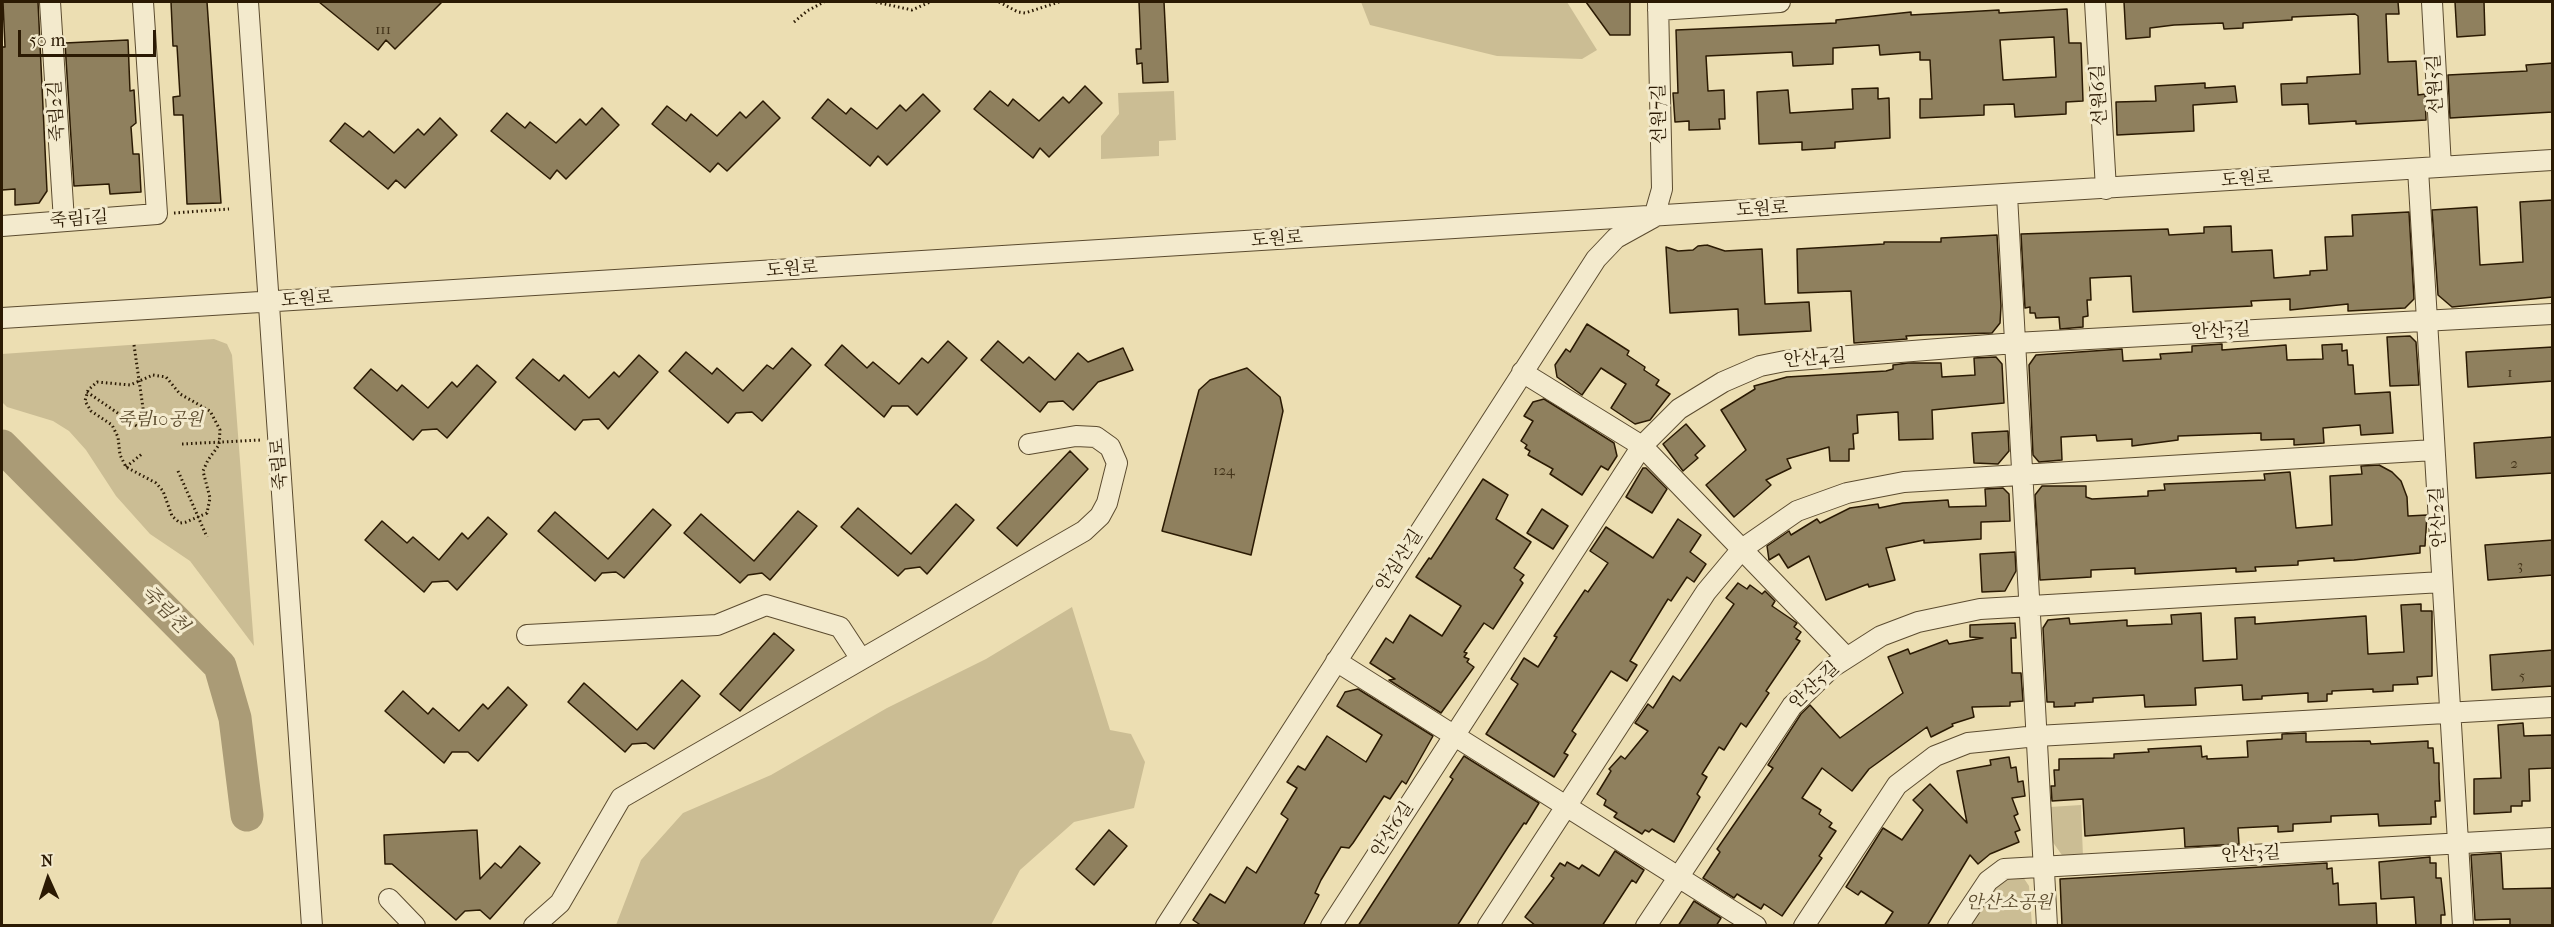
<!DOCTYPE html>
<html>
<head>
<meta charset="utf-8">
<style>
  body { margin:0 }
  #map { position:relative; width:2554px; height:927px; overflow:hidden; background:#ecdeb2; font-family:"IM FELL French Canon",serif }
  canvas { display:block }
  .frame { position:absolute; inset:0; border:3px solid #2b1a03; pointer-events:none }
  .north { position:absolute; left:18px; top:849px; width:60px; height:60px; -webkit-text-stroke:4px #f3eacd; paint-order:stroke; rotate:357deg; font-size:16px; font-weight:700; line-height:24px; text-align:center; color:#2b1a03 }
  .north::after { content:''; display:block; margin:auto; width:21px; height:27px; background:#2b1a03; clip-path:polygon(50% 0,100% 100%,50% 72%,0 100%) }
  .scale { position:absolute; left:18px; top:30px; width:138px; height:27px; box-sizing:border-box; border:3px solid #2b1a03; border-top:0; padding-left:8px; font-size:18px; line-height:21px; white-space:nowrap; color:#2b1a03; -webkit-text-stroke:4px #f3eacd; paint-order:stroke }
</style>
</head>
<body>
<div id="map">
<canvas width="2554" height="927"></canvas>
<div class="frame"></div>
<div class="north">N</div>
<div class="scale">50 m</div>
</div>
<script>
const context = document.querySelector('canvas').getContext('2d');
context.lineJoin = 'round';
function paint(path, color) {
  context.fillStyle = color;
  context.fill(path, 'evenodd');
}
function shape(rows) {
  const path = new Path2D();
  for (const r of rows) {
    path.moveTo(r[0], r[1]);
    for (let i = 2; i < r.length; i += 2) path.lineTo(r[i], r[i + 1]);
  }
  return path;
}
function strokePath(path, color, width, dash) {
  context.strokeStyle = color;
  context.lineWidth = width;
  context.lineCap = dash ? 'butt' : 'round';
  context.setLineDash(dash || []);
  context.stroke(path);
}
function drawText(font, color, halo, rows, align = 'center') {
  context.font = font + ' "IM FELL French Canon","Noto Serif KR",serif';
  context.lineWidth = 6;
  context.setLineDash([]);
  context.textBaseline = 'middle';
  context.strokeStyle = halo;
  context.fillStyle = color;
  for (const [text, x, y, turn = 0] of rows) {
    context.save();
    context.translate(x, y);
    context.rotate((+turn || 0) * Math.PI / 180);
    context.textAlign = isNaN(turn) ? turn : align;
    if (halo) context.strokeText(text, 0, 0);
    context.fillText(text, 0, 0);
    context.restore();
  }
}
const green = shape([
  [1361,2,1567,2,1597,50,1582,59,1497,56,1370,25],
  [1174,91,1176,140,1159,141,1159,156,1101,159,1101,136,1119,114,1118,93],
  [214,339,227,344,232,355,254,646,190,561,150,534,116,496,86,450,69,431,53,421,7,407,2,402,2,354],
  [1072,607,1110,730,1131,734,1145,762,1134,808,1074,822,1020,870,991,925,616,925,641,860,683,813,771,775,887,708,986,659],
  [2081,805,2083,857,2064,858,2052,841,2050,807],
  [2007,877,2023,877,2029,886,2032,925,1967,926,1994,883]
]);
const river = shape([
  [2,446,220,666,235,718,247,815]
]);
const building = shape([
  [3,2,38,2,47,191,39,203,15,205,15,189,2,190,2,47,5,47,3,2],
  [171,2,207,2,221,203,187,204,183,115,174,115,173,97,180,96,177,46,173,46,171,2],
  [319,2,442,2,395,49,386,40,378,50,319,2],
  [1139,2,1164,2,1168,82,1143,83,1142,63,1137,64,1136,49,1141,49,1139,2],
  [1586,2,1630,2,1630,35,1610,35,1586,2],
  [2124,2,2398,2,2399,14,2386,14,2388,62,2416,61,2418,95,2425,94,2426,120,2356,124,2356,121,2309,124,2308,104,2282,105,2281,84,2307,83,2307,77,2360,74,2358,16,2355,14,2292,17,2292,20,2243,23,2243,28,2224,29,2223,23,2174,25,2150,28,2150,37,2126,39,2124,2],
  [2455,2,2484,2,2485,35,2457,37,2455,2],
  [2067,9,2069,43,2081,43,2083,101,2066,102,2066,114,2015,117,2014,104,1984,105,1984,115,1920,118,1920,99,1932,99,1930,60,1920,60,1920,52,1880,55,1879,45,1833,48,1833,64,1793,66,1792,52,1706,56,1708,91,1724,90,1725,119,1719,119,1720,129,1689,130,1689,121,1675,122,1673,93,1678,93,1676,30,1836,23,1836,20,1911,12,1911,15,1999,10,1999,13,2067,9],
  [2054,37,2056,77,2003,80,2000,40,2054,37],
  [128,40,130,91,134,90,136,123,131,127,133,154,139,154,141,192,110,194,109,184,74,186,65,43,128,40],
  [2553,63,2553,112,2450,118,2448,75,2527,71,2526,65,2553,63],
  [2205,83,2205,88,2235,86,2237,102,2193,105,2194,131,2117,135,2116,102,2156,101,2155,86,2205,83],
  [1085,86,1102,103,1049,157,1040,148,1033,158,974,109,990,91,1008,106,1013,99,1039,121,1063,97,1069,103,1085,86],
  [1878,88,1878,99,1889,98,1890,138,1835,142,1835,148,1802,150,1802,142,1759,144,1757,92,1788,90,1790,113,1853,109,1852,89,1878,88],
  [923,94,940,111,887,165,878,156,870,166,812,118,828,99,846,114,851,108,877,129,900,105,906,111,923,94],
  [763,101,780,118,727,171,718,163,710,172,652,124,667,106,686,121,691,114,717,136,740,112,746,118,763,101],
  [602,108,619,125,566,179,557,170,550,179,491,131,507,113,525,128,530,122,556,143,580,119,586,125,602,108],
  [440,118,457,135,405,188,396,180,388,189,330,141,345,123,363,137,369,131,394,153,418,129,424,135,440,118],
  [2553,200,2553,297,2452,307,2438,295,2432,210,2477,207,2480,265,2523,262,2520,202,2553,200],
  [2409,212,2414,299,2405,308,2348,311,2348,304,2290,310,2290,299,2251,301,2252,306,2133,312,2131,276,2090,278,2091,300,2087,300,2088,316,2083,317,2083,327,2060,329,2059,317,2036,318,2035,313,2030,313,2030,307,2025,308,2021,234,2168,229,2169,235,2204,233,2204,227,2231,226,2232,252,2272,250,2274,278,2310,275,2310,271,2327,270,2325,237,2353,236,2352,215,2409,212],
  [1997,235,2001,306,2000,323,1992,333,1923,335,1906,336,1907,339,1854,343,1851,291,1798,293,1797,249,1884,244,1884,242,1941,242,1941,238,1997,235],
  [1707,245,1725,251,1762,249,1765,304,1809,302,1811,331,1739,335,1738,309,1670,313,1666,247,1678,251,1693,250,1698,246,1707,245],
  [1587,324,1629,351,1627,355,1645,367,1644,370,1659,380,1656,385,1670,394,1650,420,1635,424,1611,408,1626,384,1601,368,1582,395,1557,377,1555,365,1566,349,1570,352,1587,324],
  [2410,336,2416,342,2419,385,2390,386,2387,337,2410,336],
  [948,341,967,358,917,415,908,406,892,406,884,417,825,365,842,345,867,368,873,362,899,384,922,358,928,363,948,341],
  [998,341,1023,363,1029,357,1055,380,1078,353,1088,362,1123,348,1133,370,1098,382,1073,410,1063,401,1048,402,1040,412,981,360,998,341],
  [2222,344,2222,350,2286,345,2287,360,2323,359,2322,345,2342,344,2342,351,2347,350,2348,365,2353,365,2355,394,2390,392,2393,433,2361,435,2360,425,2323,428,2324,443,2294,445,2294,439,2261,440,2261,433,2178,436,2178,440,2132,446,2132,439,2097,441,2096,435,2061,437,2062,460,2039,462,2033,455,2029,365,2036,355,2122,349,2123,361,2161,359,2160,354,2192,352,2192,346,2222,344],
  [2553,347,2553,381,2468,387,2466,352,2553,347],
  [792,348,811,365,762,421,752,412,736,413,728,423,669,371,686,352,712,374,717,368,743,391,767,365,773,369,792,348],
  [639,355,658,372,608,429,599,419,583,420,575,430,516,378,533,359,559,381,564,375,589,398,614,372,619,377,639,355],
  [1996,357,2002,364,2004,403,1932,410,1933,439,1899,440,1898,412,1857,415,1858,433,1853,434,1854,449,1849,449,1849,461,1830,461,1829,447,1787,459,1791,468,1766,480,1771,485,1734,517,1706,485,1746,450,1721,410,1755,389,1754,386,1787,377,1886,371,1893,369,1893,365,1908,363,1941,363,1942,377,1975,375,1974,358,1996,357],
  [477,365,496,382,447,438,437,429,422,430,413,440,354,388,371,369,397,391,402,385,428,408,452,382,457,387,477,365],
  [1247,368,1280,397,1283,411,1251,555,1162,531,1199,390,1210,380,1247,368],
  [1544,399,1614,443,1617,456,1608,470,1601,466,1582,495,1550,474,1553,469,1528,455,1530,451,1525,448,1527,445,1521,441,1533,421,1524,416,1533,402,1544,399],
  [1686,424,1705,446,1695,455,1698,458,1683,471,1663,444,1686,424],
  [2008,431,2009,451,1998,464,1974,463,1972,433,2008,431],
  [2553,437,2553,473,2476,478,2474,443,2553,437],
  [1070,451,1088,469,1017,546,997,528,1070,451],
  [2379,465,2392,472,2401,481,2407,497,2408,516,2427,515,2425,546,2420,546,2420,553,2354,560,2334,561,2334,558,2298,561,2298,565,2255,567,2256,571,2236,572,2236,568,2135,574,2135,568,2091,570,2091,577,2040,580,2035,495,2042,486,2086,486,2086,497,2092,499,2148,496,2148,491,2165,490,2164,484,2265,480,2264,474,2290,472,2296,528,2332,525,2330,476,2362,474,2361,466,2379,465],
  [1643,468,1646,468,1667,489,1652,513,1626,497,1643,468],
  [1483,479,1508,495,1496,519,1531,542,1514,568,1524,575,1520,580,1523,583,1493,629,1484,623,1464,652,1467,653,1464,657,1469,659,1467,662,1474,667,1441,713,1389,680,1395,679,1370,663,1386,638,1393,643,1410,615,1442,636,1461,606,1416,577,1429,558,1431,559,1483,479],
  [2003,488,2009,494,2010,521,1981,522,1981,539,1924,543,1924,540,1886,548,1895,580,1869,587,1868,584,1826,600,1809,556,1788,568,1779,554,1769,560,1767,546,1789,531,1791,535,1817,519,1820,523,1850,508,1878,504,1879,508,1903,503,1948,500,1949,507,1986,506,1985,489,2003,488],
  [956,504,974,520,927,574,920,567,905,569,898,576,841,527,858,508,911,554,956,504],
  [653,509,671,525,624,578,616,572,602,573,595,581,538,531,555,512,608,559,653,509],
  [1542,509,1568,526,1553,549,1527,533,1542,509],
  [798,511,817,526,770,580,762,573,748,575,740,583,684,533,701,514,754,561,798,511],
  [488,517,507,534,457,590,448,581,432,582,424,592,365,540,382,521,407,543,413,537,439,560,462,533,468,539,488,517],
  [1678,519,1701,535,1690,552,1706,564,1694,582,1687,577,1671,601,1668,599,1630,661,1637,665,1627,681,1611,671,1572,731,1576,734,1564,753,1568,755,1554,777,1486,734,1518,684,1511,679,1524,658,1538,667,1557,637,1554,636,1585,590,1588,592,1608,563,1590,551,1606,527,1653,558,1678,519],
  [2553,540,2553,575,2488,580,2485,545,2553,540],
  [2015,552,2016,571,2005,591,1982,592,1980,554,2015,552],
  [1738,583,1747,589,1750,585,1762,594,1765,591,1775,601,1772,606,1797,623,1794,627,1801,632,1796,639,1800,641,1766,691,1769,693,1746,727,1741,723,1724,750,1719,747,1702,774,1707,777,1697,794,1700,797,1674,842,1652,829,1649,832,1645,830,1642,834,1614,817,1617,813,1604,805,1606,800,1597,794,1611,771,1609,769,1621,756,1625,759,1648,731,1635,723,1648,704,1653,708,1673,676,1680,681,1734,604,1726,598,1738,583],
  [2421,604,2421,611,2432,611,2432,676,2417,677,2418,684,2393,685,2393,691,2373,692,2373,689,2332,691,2332,694,2327,694,2327,701,2308,702,2308,693,2262,696,2262,699,2243,700,2242,685,2195,688,2196,705,2145,707,2144,695,2093,698,2093,702,2075,703,2075,706,2054,707,2054,702,2047,702,2043,628,2048,620,2069,618,2070,624,2127,620,2127,626,2172,624,2171,615,2201,613,2203,661,2237,659,2235,618,2255,617,2255,624,2366,616,2368,654,2404,652,2401,605,2421,604],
  [2015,623,2016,638,2011,638,2012,673,2021,673,2023,701,2010,702,2010,706,1972,707,1974,717,1952,724,1953,726,1931,737,1927,727,1869,769,1852,791,1822,768,1802,798,1821,810,1819,814,1832,823,1829,827,1836,831,1819,856,1822,858,1782,916,1764,904,1761,909,1737,894,1734,898,1703,878,1720,852,1717,849,1773,768,1768,765,1801,714,1810,705,1840,738,1903,693,1888,657,1908,649,1910,654,1947,640,1949,644,1983,638,1970,637,1970,625,2015,623],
  [774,633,794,650,740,711,720,694,774,633],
  [2553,650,2553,686,2492,690,2490,655,2553,650],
  [682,680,700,696,654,749,646,743,632,744,625,752,568,702,584,683,637,730,682,680],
  [508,687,527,705,478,761,468,752,452,752,444,763,385,711,403,691,428,714,433,708,459,731,483,704,488,709,508,687],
  [1358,689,1433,736,1406,784,1402,781,1390,799,1384,796,1353,843,1349,848,1341,847,1321,880,1315,893,1319,895,1303,926,1202,926,1193,920,1210,894,1225,903,1247,867,1256,873,1288,819,1281,814,1297,788,1287,782,1298,766,1305,770,1327,736,1366,762,1382,735,1337,706,1345,692,1358,689],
  [2523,723,2524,736,2553,735,2553,768,2529,769,2530,801,2522,801,2522,806,2511,806,2511,812,2474,814,2474,779,2501,778,2498,725,2523,723],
  [2306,733,2306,742,2370,741,2371,744,2428,741,2428,748,2433,748,2434,763,2439,763,2439,778,2440,801,2435,801,2436,817,2431,817,2431,824,2379,826,2378,814,2331,816,2331,822,2293,824,2293,831,2278,832,2278,826,2238,828,2239,844,2185,847,2184,828,2085,836,2083,799,2052,801,2051,786,2055,786,2054,770,2059,770,2059,759,2114,758,2114,754,2149,752,2148,749,2201,746,2202,757,2207,756,2207,759,2248,757,2247,741,2282,739,2282,734,2306,733],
  [1464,756,1539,803,1526,824,1524,823,1508,847,1457,926,1358,926,1453,779,1450,777,1464,756],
  [2009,757,2011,768,2016,767,2018,782,2023,781,2025,796,2012,798,2018,814,2014,816,2020,830,2015,832,2019,842,1990,854,1978,864,1970,855,1927,926,1884,926,1893,912,1861,891,1858,895,1846,887,1883,828,1902,840,1923,810,1913,800,1930,784,1967,823,1957,771,1991,765,1990,760,2009,757],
  [477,830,480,879,495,863,501,868,520,846,540,863,490,919,480,910,465,911,456,920,392,864,385,864,384,835,477,830],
  [1109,830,1127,846,1094,885,1076,869,1109,830],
  [1615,851,1644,870,1636,883,1632,880,1602,926,1536,926,1525,917,1554,878,1551,876,1560,863,1565,866,1567,862,1579,869,1582,865,1599,876,1615,851],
  [2501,853,2503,889,2553,888,2553,926,2510,926,2510,919,2475,920,2471,855,2501,853],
  [2430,857,2430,863,2436,863,2436,878,2441,878,2445,915,2441,915,2441,926,2416,926,2414,897,2381,899,2379,862,2430,857],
  [2327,863,2327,869,2332,868,2333,884,2338,883,2339,905,2376,903,2377,926,2062,926,2060,879,2327,863],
  [1694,901,1721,918,1716,926,1678,926,1694,901]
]);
const path = shape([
  [876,2,912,10,930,2],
  [999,2,1018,12,1025,13,1059,2],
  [794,22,807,11,824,2],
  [174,213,229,209],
  [134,345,145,422],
  [153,375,166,377,180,394,210,411,220,430,219,445,208,460,203,471,210,498,207,513,186,522,180,523,172,516,163,491,156,483,126,467,120,455,118,437,112,425,91,411,85,401,88,390,97,382,130,385,153,375],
  [87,392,138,427],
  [182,444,261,440],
  [126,467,143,453],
  [178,471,207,537]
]);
const minor = shape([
  [50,2,64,221],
  [248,2,312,926],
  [2095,2,2106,189],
  [2432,2,2441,167],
  [1658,10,1780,2],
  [2418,169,2463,926],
  [2007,195,2047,926],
  [2,226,157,214,143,2],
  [2,318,2552,160],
  [1522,372,1642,446,1846,657],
  [527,635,717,625,766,605,840,627,861,659],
  [1336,661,1756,926],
  [389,899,415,926],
  [534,926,560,903,621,798,1084,531,1100,516,1107,503,1117,463,1110,447,1096,437,1076,436,1029,444],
  [1166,926,1596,259,1616,238,1654,217,1662,189,1658,2],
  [1331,926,1642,446,1679,409,1723,382,1760,366,1785,361,2015,343,2552,314],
  [1488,926,1706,592,1742,549,1797,511,1847,493,1904,482,2434,450],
  [1646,926,1792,706,1831,668,1881,636,1918,622,1980,609,2442,582],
  [1804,926,1897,785,1935,756,1968,743,2037,736,2552,707],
  [1958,926,1988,881,2004,869,2552,838]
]);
const numberNames = [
  ["111",383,30],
  ["1",2510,373],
  ["2",2514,464],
  ["124",1224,471],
  ["3",2520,566],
  ["5",2522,676]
];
const streetNames = [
  ["선원5길",2436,84,-93],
  ["선원6길",2100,95,-93],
  ["죽림2길",57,111,-93],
  ["선원7길",1660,114,-91],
  ["도원로",2247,180,-4],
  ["도원로",1762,210,-3],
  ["죽림1길",79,220,-4],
  ["도원로",1277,240,-4],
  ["도원로",792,270,-4],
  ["도원로",307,300,-4],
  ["안산3길",2221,332,-3],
  ["안산4길",1815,359,-5],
  ["죽림로",280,464,-94],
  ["안산2길",2439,517,-93],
  ["안심산길",1400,561,-57],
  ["안산5길",1815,686,-43],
  ["안산6길",1393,830,-57],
  ["안산3길",2251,855,-3]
];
const parkNames = [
  ["죽림10공원",160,421],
  ["안산소공원",2009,904]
];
const waterNames = [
  ["죽림천",164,610,45]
];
paint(green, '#cbbd94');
strokePath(river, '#aa9b76', 33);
paint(building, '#8f805e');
strokePath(building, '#2b1a03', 1.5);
strokePath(minor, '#5b4b2f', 22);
strokePath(path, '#2b1a03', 3, [1.5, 3]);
strokePath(minor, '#f3eacd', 20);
drawText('15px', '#44341a', null, numberNames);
drawText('18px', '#2b1a03', '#f3eacd', streetNames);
drawText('italic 18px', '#5b4b2e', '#f3eacd', parkNames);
drawText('italic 20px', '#5e4e31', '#f3eacd', waterNames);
</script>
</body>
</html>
